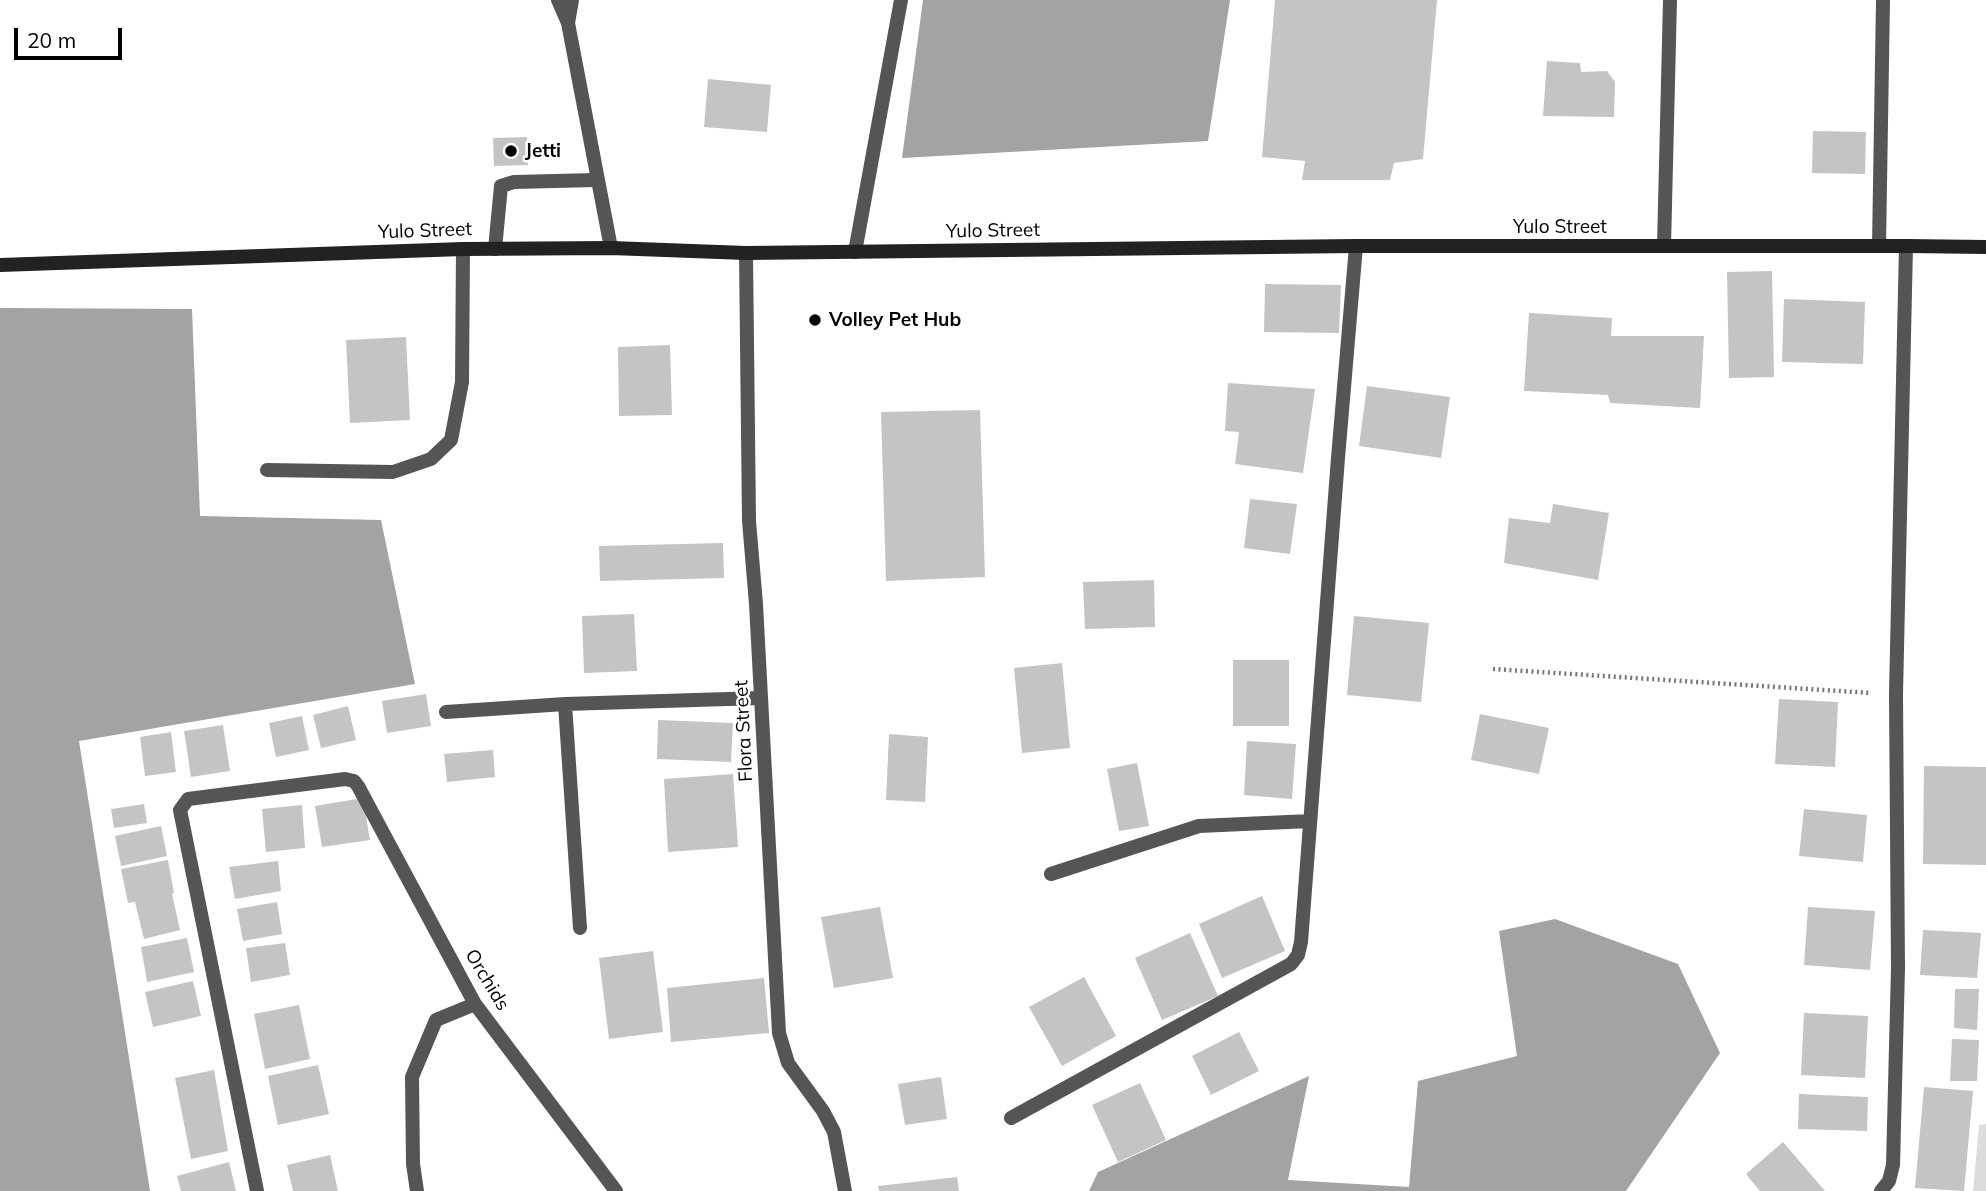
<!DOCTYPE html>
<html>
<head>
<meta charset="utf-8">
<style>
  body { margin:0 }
  #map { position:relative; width:1986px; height:1191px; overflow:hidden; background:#fff; font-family:Mulish,sans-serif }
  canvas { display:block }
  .scale { position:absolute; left:14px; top:28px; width:108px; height:32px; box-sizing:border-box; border:4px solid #000; border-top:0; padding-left:9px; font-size:21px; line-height:24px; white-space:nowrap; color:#000; -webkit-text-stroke:5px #fff; paint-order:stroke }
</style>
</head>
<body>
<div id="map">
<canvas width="1986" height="1191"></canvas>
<div class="scale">20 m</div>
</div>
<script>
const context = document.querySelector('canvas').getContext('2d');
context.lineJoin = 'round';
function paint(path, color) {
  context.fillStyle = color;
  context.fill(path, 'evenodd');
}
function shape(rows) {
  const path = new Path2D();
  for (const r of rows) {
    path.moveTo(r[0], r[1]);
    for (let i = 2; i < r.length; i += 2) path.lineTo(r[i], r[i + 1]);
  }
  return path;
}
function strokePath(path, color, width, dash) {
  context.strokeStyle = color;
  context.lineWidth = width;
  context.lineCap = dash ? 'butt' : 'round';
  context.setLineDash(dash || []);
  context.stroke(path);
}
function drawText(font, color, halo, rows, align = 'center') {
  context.font = font + ' Mulish,sans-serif';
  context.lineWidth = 5;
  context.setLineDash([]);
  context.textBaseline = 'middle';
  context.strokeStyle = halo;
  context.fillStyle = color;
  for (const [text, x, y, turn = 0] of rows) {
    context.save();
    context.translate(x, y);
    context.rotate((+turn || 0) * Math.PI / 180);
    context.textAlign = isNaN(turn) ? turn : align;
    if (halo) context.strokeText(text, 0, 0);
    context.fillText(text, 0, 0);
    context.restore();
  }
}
const green = shape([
  [1986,1124,1986,1191,1973,1191,1979,1125]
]);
const water = shape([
  [923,0,1230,0,1208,141,902,158],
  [0,308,192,309,200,516,381,520,415,684,79,741,150,1191,0,1191],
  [1555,919,1678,964,1720,1053,1626,1191,1089,1191,1098,1172,1309,1076,1288,1180,1409,1187,1418,1081,1517,1056,1499,931]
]);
const building = shape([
  [1275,0,1437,0,1423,159,1394,163,1390,180,1302,180,1305,161,1262,157],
  [1547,61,1580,63,1581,72,1607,71,1615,82,1614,117,1543,116],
  [708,79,771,85,767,132,704,127],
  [1813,131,1866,132,1865,174,1812,173],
  [527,137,528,165,494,166,493,138],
  [1772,271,1774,377,1729,378,1727,272],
  [1265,284,1341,285,1339,333,1264,332],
  [1784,299,1865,302,1863,364,1782,362],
  [1529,313,1612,318,1611,336,1704,336,1700,408,1610,403,1608,395,1524,391],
  [406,337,410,420,350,423,346,340],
  [670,345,672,415,619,416,618,347],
  [1228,383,1315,389,1303,473,1235,464,1239,432,1225,431],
  [1367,386,1450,397,1441,458,1359,446],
  [980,410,985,577,886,581,881,412],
  [1250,499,1297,504,1290,554,1244,548],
  [1553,504,1609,513,1598,580,1504,563,1509,518,1550,523],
  [723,543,724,578,600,581,599,546],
  [1154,580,1155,627,1085,629,1083,582],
  [634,614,637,671,584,673,582,616],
  [1354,616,1429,623,1421,702,1347,695],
  [1233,660,1289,660,1289,726,1233,726],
  [1062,663,1070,748,1022,753,1014,668],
  [426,694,431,726,387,733,382,701],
  [1779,699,1838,702,1835,767,1775,764],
  [348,706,356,740,321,748,313,715],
  [1480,714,1549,728,1539,774,1471,760],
  [302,716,309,750,276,757,269,723],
  [658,720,733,723,731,762,657,759],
  [223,725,230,771,191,777,184,731],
  [171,732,176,772,145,776,140,737],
  [889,734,928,737,925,802,886,800],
  [1247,741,1296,744,1292,799,1244,795],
  [493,750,495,777,447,782,444,754],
  [1137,763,1149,826,1119,831,1107,769],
  [1924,766,1986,767,1986,865,1923,864],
  [733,774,738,847,668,852,664,779],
  [363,798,370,840,322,847,315,806],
  [144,804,147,823,114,828,111,809],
  [302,805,305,848,266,852,262,809],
  [1804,809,1867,815,1863,862,1799,856],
  [161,826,167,856,121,866,115,836],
  [168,860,174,893,172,894,180,930,144,939,135,902,128,903,121,869],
  [278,861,281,891,235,899,229,867],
  [1262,896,1285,951,1222,978,1199,924],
  [277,902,282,934,243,941,237,909],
  [880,907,893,978,834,988,821,917],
  [1808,907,1875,911,1870,970,1804,965],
  [1923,930,1981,933,1977,978,1920,975],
  [1190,933,1218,996,1162,1020,1135,958],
  [187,938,194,972,147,982,141,947],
  [285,943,290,975,251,982,246,948],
  [653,951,663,1032,609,1039,599,958],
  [1084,977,1116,1036,1062,1066,1029,1007],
  [764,978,769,1033,671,1042,667,988],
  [193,981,201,1016,153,1027,145,992],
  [1955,989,1979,989,1977,1030,1954,1028],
  [299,1005,310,1059,265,1069,254,1014],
  [1804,1013,1868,1016,1865,1078,1801,1075],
  [1239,1032,1259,1071,1211,1095,1192,1056],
  [1952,1039,1979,1040,1977,1081,1950,1081],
  [318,1065,329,1114,278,1125,268,1076],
  [214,1070,228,1151,191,1159,175,1078],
  [941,1077,947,1119,905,1125,898,1084],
  [1140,1083,1166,1140,1118,1162,1092,1105],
  [1924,1087,1973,1091,1964,1191,1915,1188],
  [1799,1094,1868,1097,1867,1131,1798,1129],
  [1783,1142,1825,1191,1760,1191,1746,1174],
  [330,1155,338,1191,293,1191,287,1165],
  [229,1162,236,1191,181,1191,177,1176],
  [957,1177,959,1191,879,1191,878,1186]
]);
const path = shape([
  [1493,669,1871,693]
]);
const lane = shape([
  [495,249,501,186,514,182,596,180],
  [267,470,393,472,431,459,451,440,462,382,463,249]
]);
const street = shape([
  [558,0,568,23,572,0],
  [568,23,611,248],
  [1664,246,1670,0],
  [1879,246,1883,0],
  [855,252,901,0],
  [746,253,749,521,756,604,779,1033,788,1063,823,1111,834,1132,845,1191],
  [565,704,580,928],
  [446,712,565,704,761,698],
  [1051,874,1199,826,1310,821],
  [1011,1118,1291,964,1298,955,1301,942,1338,458,1356,246],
  [257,1191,180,810,188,799,345,779,354,781,358,786,475,1004,616,1191],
  [417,1191,413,1164,412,1077,436,1020,475,1004],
  [1881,1191,1889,1181,1893,1165,1898,968,1896,694,1906,246]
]);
const secondary = shape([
  [0,265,463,249,611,248,746,253,1356,246,1906,246,1986,247]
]);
const markers = [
  [511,151,7,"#000"],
  [815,320,7,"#000"]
];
const poiNames = [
  ["Jetti",525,151],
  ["Volley Pet Hub",829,320]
];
const streetNames = [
  ["Yulo Street",1560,227],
  ["Yulo Street",425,231,-2],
  ["Yulo Street",993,231,-1],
  ["Flora Street",744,731,-93],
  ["Orchids",487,980,59]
];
paint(green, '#dcdcdc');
paint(water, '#a3a3a3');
paint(building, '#c4c4c4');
strokePath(path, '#777', 4.5, [2, 3.5]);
strokePath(lane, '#555', 14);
strokePath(street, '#555', 14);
strokePath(secondary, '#222', 14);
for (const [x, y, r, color] of markers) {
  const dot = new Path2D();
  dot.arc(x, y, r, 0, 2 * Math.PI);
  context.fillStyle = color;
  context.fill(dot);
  strokePath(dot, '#fff', 2.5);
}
drawText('bold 19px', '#000', '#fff', poiNames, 'left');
drawText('19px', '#000', '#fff', streetNames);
</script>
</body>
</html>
